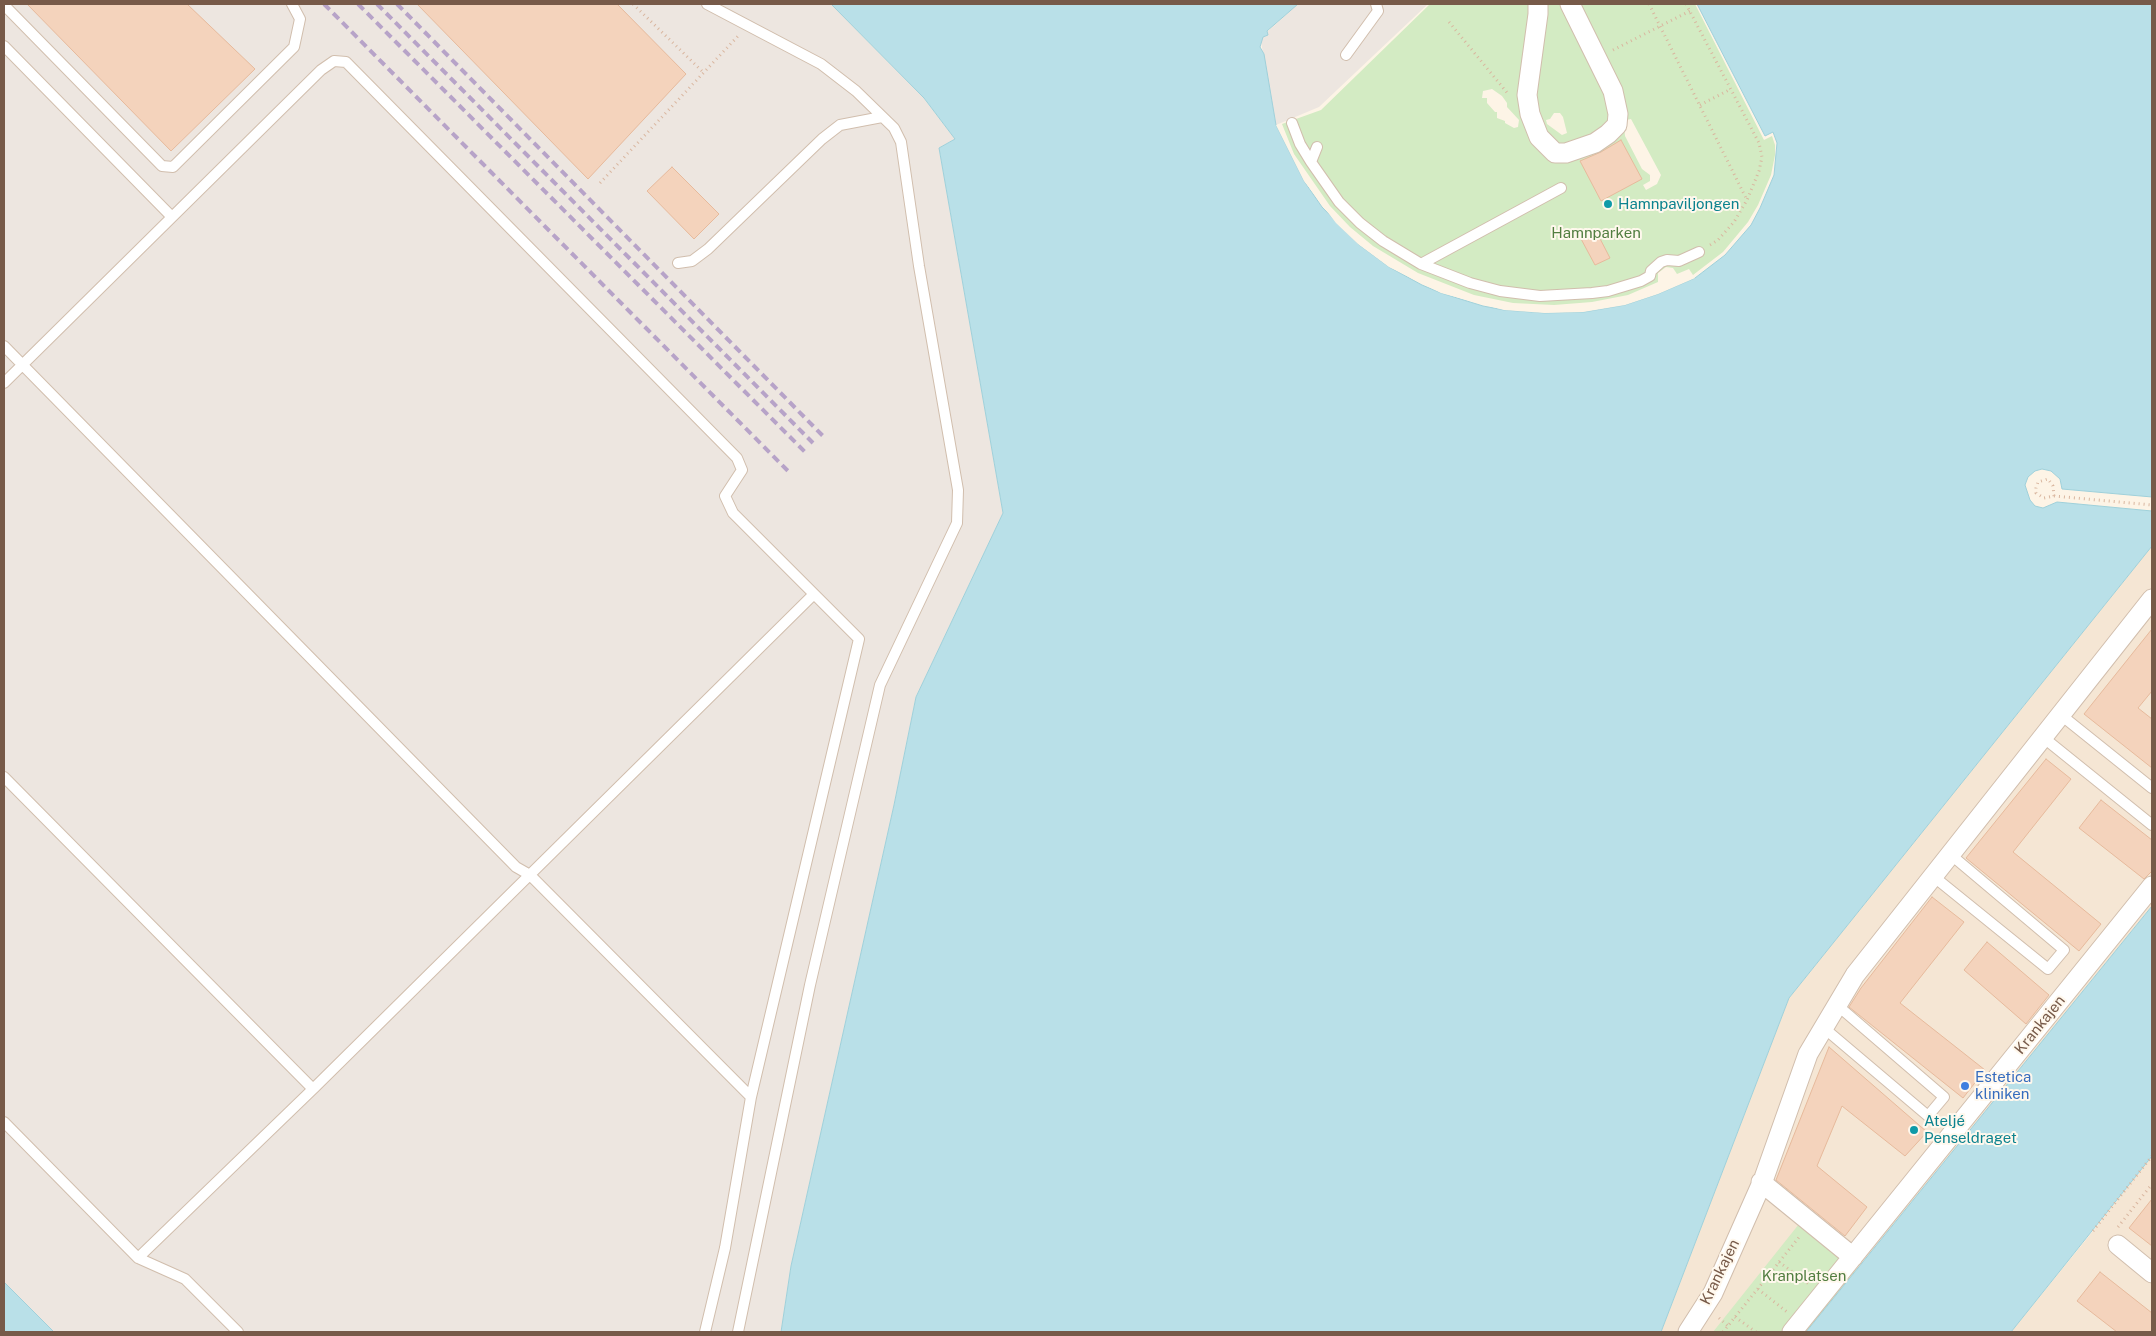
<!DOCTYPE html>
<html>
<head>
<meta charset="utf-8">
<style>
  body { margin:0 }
  #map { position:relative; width:2156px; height:1336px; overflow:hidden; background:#fdf4e6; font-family:"Public Sans",sans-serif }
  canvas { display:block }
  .frame { position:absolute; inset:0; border:5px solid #775a49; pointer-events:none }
</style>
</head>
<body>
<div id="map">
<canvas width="2156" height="1336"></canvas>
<div class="frame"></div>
</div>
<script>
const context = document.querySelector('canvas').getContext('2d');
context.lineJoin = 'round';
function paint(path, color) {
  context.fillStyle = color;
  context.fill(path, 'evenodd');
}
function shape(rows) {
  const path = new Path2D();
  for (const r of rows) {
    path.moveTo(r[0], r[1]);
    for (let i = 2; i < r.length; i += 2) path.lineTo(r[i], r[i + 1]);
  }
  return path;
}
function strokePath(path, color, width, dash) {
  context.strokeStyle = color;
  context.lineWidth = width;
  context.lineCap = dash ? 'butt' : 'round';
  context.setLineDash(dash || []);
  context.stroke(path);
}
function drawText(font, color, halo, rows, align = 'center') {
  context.font = font + ' "Public Sans",sans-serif';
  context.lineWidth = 4;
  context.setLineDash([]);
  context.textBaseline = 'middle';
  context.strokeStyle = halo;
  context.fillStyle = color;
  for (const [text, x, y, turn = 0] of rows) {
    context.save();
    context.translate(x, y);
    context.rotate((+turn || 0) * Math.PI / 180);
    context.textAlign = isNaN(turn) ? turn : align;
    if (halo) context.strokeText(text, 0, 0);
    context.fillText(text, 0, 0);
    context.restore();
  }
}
const residential = shape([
  [2152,546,2152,906,1806,1332,1661,1332,1789,998],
  [2152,1156,2152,1332,2011,1332,2093,1231]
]);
const industrial = shape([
  [4,4,831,4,924,98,955,139,939,148,1003,513,916,697,894,805,791,1266,781,1332,54,1332,4,1282],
  [1298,4,1428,4,1319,107,1276,125,1261,42,1263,37,1268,35,1267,32]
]);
const green = shape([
  [1430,4,1695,4,1764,140,1772,136,1775,145,1775,155,1771,175,1758,205,1748,222,1723,252,1693,275,1689,269,1677,274,1673,268,1666,267,1658,273,1658,282,1628,295,1592,302,1554,305,1513,303,1474,295,1418,273,1373,246,1350,227,1330,206,1294,154,1282,124,1321,110],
  [1492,89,1502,96,1507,103,1507,107,1519,120,1518,127,1514,128,1505,123,1505,121,1497,118,1497,112,1495,112,1487,103,1487,98,1482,98,1483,91],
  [1554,113,1560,113,1563,117,1567,133,1562,135,1547,124,1546,120,1550,119],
  [1631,119,1661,175,1657,184,1646,190,1643,185,1650,181,1650,175,1642,169,1625,136,1624,126,1626,120],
  [1799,1224,1856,1270,1806,1332,1713,1332]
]);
const water = shape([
  [831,4,1298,4,1267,31,1268,35,1263,37,1260,47,1264,54,1276,125,1304,181,1322,207,1358,244,1389,267,1422,285,1441,293,1483,306,1504,310,1545,313,1584,312,1625,305,1658,294,1695,278,1725,255,1751,225,1760,208,1774,175,1777,143,1773,132,1765,136,1697,4,2152,4,2152,497,2062,489,2060,479,2051,471,2042,469,2035,471,2028,477,2025,485,2030,500,2035,506,2043,508,2057,502,2152,511,2152,546,1789,998,1661,1332,781,1332,791,1266,894,805,916,697,1003,513,939,148,955,139,924,98,831,4],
  [2152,906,2152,1156,2011,1332,1806,1332,2152,906],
  [4,1282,54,1332,4,1332,4,1282]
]);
const pier = shape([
  [1276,125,1279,125,1306,179,1337,221,1360,242,1390,265,1442,291,1504,307,1545,311,1583,310,1624,302,1671,287,1693,275,1695,278,1658,294,1625,305,1583,312,1545,313,1504,310,1441,293,1389,267,1358,244,1336,223,1304,181]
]);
const building = shape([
  [27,4,187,4,255,69,171,151,27,4],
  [417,4,617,4,686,74,588,179,417,4],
  [1621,140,1642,179,1601,201,1580,161,1601,152,1621,140],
  [672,167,719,214,694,239,647,191,672,167],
  [1595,229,1610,258,1595,265,1580,237,1595,229],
  [2152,629,2152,691,2138,708,2152,719,2152,768,2084,714,2152,629],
  [2046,759,2071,779,2013,852,2101,924,2079,951,1966,858,2046,759],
  [2101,800,2152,840,2152,871,2144,879,2079,828,2101,800],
  [1932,897,1964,922,1900,1003,1985,1070,1963,1098,1849,1007,1861,988,1932,897],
  [1987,942,2049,995,2026,1024,1964,970,1987,942],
  [1829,1047,1927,1132,1905,1156,1842,1106,1817,1166,1867,1207,1845,1236,1776,1180,1829,1047],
  [2152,1199,2152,1246,2129,1228,2152,1199],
  [2100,1272,2152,1313,2152,1332,2117,1332,2077,1301,2100,1272]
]);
const path = shape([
  [633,4,704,73],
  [1649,4,1747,200],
  [1686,4,1759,143,1762,157,1759,171,1747,200,1734,222,1718,240,1710,245],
  [1449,22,1509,95],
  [1613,50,1690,11],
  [1700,105,1731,89],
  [600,183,739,35],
  [2054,496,2053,486,2048,479,2038,482,2036,488,2036,493,2044,498,2054,496,2152,505],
  [2118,1227,2152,1184],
  [2093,1231,2152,1156],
  [1779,1262,1809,1284],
  [1758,1289,1787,1312],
  [1735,1317,1756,1332],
  [1719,1318,1728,1326],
  [1723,1332,1800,1236]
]);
const lane = shape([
  [707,4,821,64,856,91,894,128,901,142,919,266,958,490,957,523,880,685,810,985,738,1332],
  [4,5,162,166,173,167,294,47,300,19,292,4],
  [4,46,172,217],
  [1346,55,1378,11,1376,4],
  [1292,123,1300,144,1311,162],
  [1317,147,1311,162,1339,202,1360,223,1383,241,1421,264,1470,283,1500,291,1540,296,1592,293,1608,291,1641,281,1650,276,1651,271,1661,262,1667,260,1679,261,1699,252],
  [678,263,692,261,708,249,822,139,840,125,882,117],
  [1421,264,1561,188],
  [4,346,516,867,530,875,751,1097],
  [4,383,321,70,334,61,346,62,737,458,742,470,725,496,733,513,859,639,751,1097,725,1248,705,1332],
  [2061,715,2152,788],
  [2044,738,2152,825],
  [4,777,313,1089,814,594],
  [1933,876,2048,969,2064,950,1950,854],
  [1824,1028,1928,1116,1944,1097,1837,1005],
  [4,1122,138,1258,185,1279,238,1332],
  [138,1258,313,1089]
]);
const street = shape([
  [1538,4,1538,14,1527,95,1530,114,1539,137,1555,153,1566,153,1595,143,1608,134,1617,125,1618,114,1613,91,1570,4],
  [1761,1182,1853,1257],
  [2118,1245,2152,1273],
  [1688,1332,1713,1293,1764,1178,1808,1054,1855,975,2152,599],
  [1792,1332,2152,886]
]);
const rail = shape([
  [324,4,788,471],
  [358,4,806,453],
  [377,4,813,443],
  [397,4,823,436]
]);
const markers = [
  [1608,204,5,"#0f9aa8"],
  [1965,1086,5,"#3f7fe0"],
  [1914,1130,5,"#0f9aa8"]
];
const cultureNames = [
  ["Hamnpaviljongen",1618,204],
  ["Ateljé",1924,1121],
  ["Penseldraget",1924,1138]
];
const parkNames = [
  ["Hamnparken",1596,233],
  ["Kranplatsen",1804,1276]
];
const streetNames = [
  ["Krankajen",2040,1025,-51],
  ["Krankajen",1720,1272,-64]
];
const shopNames = [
  ["Estetica",1975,1077],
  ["kliniken",1975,1094]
];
paint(residential, '#f5e6d4');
paint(industrial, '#ede6e0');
paint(green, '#d3ebc3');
paint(water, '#b9e0e8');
strokePath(water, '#9fd0da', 1);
paint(pier, '#fdf4e6');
paint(building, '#f4d3bc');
strokePath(building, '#e7ba9c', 1);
strokePath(lane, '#d1bead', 12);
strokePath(street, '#d1bead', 21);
strokePath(path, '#d9b69f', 3, [1, 4]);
strokePath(lane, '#fff', 10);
strokePath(street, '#fff', 19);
strokePath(rail, '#b7a3c8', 4, [8, 5]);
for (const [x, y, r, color] of markers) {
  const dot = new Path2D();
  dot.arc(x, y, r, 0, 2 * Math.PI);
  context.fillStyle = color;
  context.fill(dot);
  strokePath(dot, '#fff8ed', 2);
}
drawText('15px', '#0d838f', '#fff8ed', cultureNames, 'left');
drawText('15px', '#527e41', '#fff8ed', parkNames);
drawText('15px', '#775a49', '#fff8ed', streetNames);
drawText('15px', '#366cbe', '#fff8ed', shopNames, 'left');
</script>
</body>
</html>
